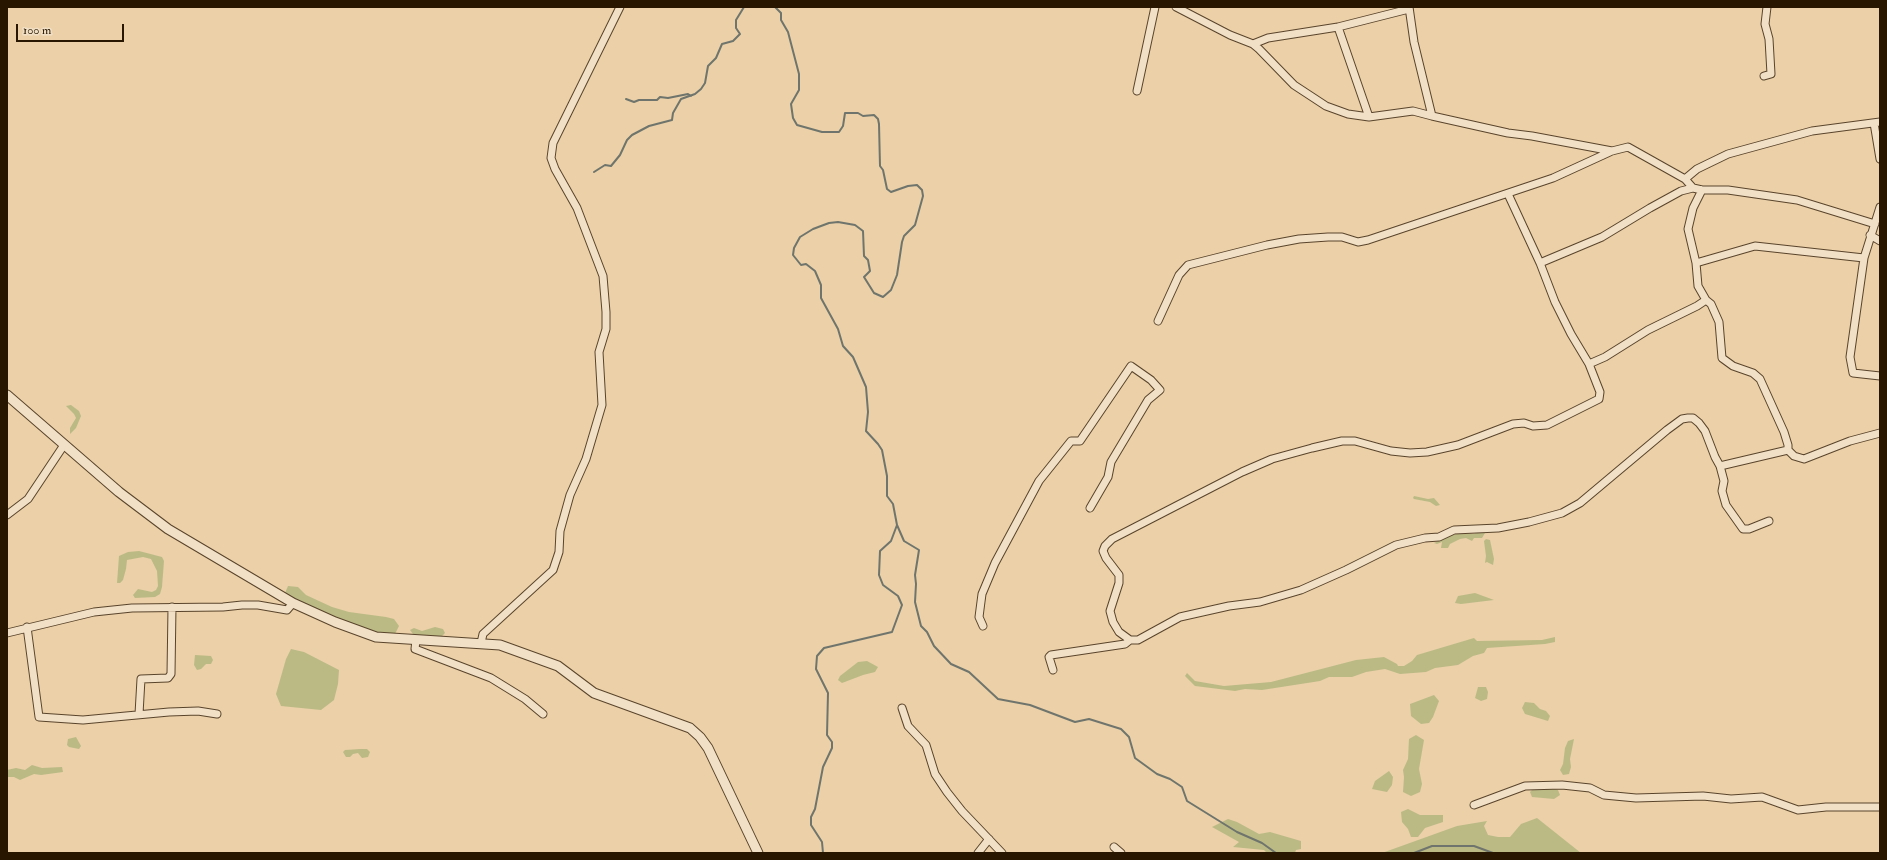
<!DOCTYPE html>
<html>
<head>
<meta charset="utf-8">
<style>
  body { margin:0 }
  #map { position:relative; width:1887px; height:860px; overflow:hidden; background:#ebd0a8; font-family:"IM FELL Double Pica",serif }
  canvas { display:block }
  .frame { position:absolute; inset:0; border:8px solid #281601; pointer-events:none }
  .scale { position:absolute; left:16px; top:24px; width:108px; height:18px; box-sizing:border-box; border:2px solid #281601; border-top:0; padding-left:5px; font-size:12px; line-height:14px; white-space:nowrap; color:#281601; -webkit-text-stroke:3px #f2e0c6; paint-order:stroke }
</style>
</head>
<body>
<div id="map">
<canvas width="1887" height="860"></canvas>
<div class="frame"></div>
<div class="scale">100 m</div>
</div>
<script>
const context = document.querySelector('canvas').getContext('2d');
context.lineJoin = 'round';
function paint(path, color) {
  context.fillStyle = color;
  context.fill(path, 'evenodd');
}
function shape(rows) {
  const path = new Path2D();
  for (const r of rows) {
    path.moveTo(r[0], r[1]);
    for (let i = 2; i < r.length; i += 2) path.lineTo(r[i], r[i + 1]);
  }
  return path;
}
function strokePath(path, color, width, dash) {
  context.strokeStyle = color;
  context.lineWidth = width;
  context.lineCap = dash ? 'butt' : 'round';
  context.setLineDash(dash || []);
  context.stroke(path);
}
const green = shape([
  [71,405,79,411,81,416,76,428,70,434,70,428,76,418,74,414,66,406],
  [1414,496,1428,499,1434,498,1440,505,1436,506,1430,502,1414,499,1413,498],
  [1481,532,1485,533,1482,538,1474,538,1472,541,1466,538,1460,539,1450,544,1448,548,1441,548,1442,542,1437,544,1434,543,1450,535,1465,533,1473,534],
  [1486,539,1490,540,1494,559,1493,565,1487,562,1485,563,1486,556,1484,541],
  [139,551,162,557,164,561,162,587,160,594,155,597,135,598,133,595,138,589,152,592,156,590,158,586,157,571,151,559,143,557,127,560,126,569,123,580,120,583,117,583,119,556,128,552],
  [288,586,298,587,306,595,332,607,349,612,386,617,394,619,399,626,395,634,381,636,306,606,285,593],
  [1475,593,1494,600,1461,604,1455,603,1458,596],
  [435,627,443,629,445,633,442,636,433,637,416,635,413,634,410,630,414,628,422,631],
  [1555,637,1555,642,1545,644,1487,648,1484,653,1473,656,1458,665,1435,668,1426,672,1400,674,1385,669,1366,672,1352,677,1329,677,1320,681,1262,690,1245,689,1235,691,1195,686,1185,676,1187,673,1195,681,1224,686,1271,682,1356,660,1384,657,1397,664,1398,666,1404,666,1412,661,1417,655,1474,638,1477,641,1542,640],
  [291,649,304,652,339,670,338,684,334,700,321,710,281,706,276,694,286,659],
  [195,655,211,656,213,660,211,664,206,664,201,669,197,670,194,665],
  [867,661,878,667,875,672,863,675,842,683,838,680,840,676,858,662],
  [1478,687,1486,687,1488,692,1487,699,1481,701,1475,698],
  [1434,695,1439,701,1433,717,1429,723,1421,724,1411,716,1410,704],
  [1525,702,1534,703,1540,709,1546,711,1550,716,1548,721,1525,714,1522,708],
  [1416,735,1424,740,1419,769,1422,784,1420,792,1411,796,1403,792,1404,777,1403,770,1408,759,1409,739],
  [76,737,81,746,79,749,69,747,67,745,68,739],
  [1574,739,1570,759,1571,767,1569,774,1563,775,1560,770,1563,764,1565,748,1568,741],
  [360,749,367,749,370,752,368,757,362,758,358,753,353,754,350,757,346,757,343,752,345,750],
  [32,765,42,768,62,767,63,772,41,775,34,774,20,780,14,777,7,777,7,770,16,768,25,770],
  [1389,771,1393,777,1392,785,1387,792,1372,789,1375,781],
  [1534,788,1553,788,1558,790,1560,795,1554,799,1532,797,1530,792],
  [1408,809,1420,815,1443,815,1443,822,1425,828,1418,837,1411,837,1408,829,1402,822,1401,812],
  [1537,818,1581,853,1382,853,1457,826,1487,821,1484,826,1488,835,1498,837,1510,837,1521,824],
  [1228,819,1237,822,1259,834,1270,832,1301,841,1301,849,1296,850,1295,853,1267,853,1264,850,1233,847,1239,842,1212,827]
]);
const stream = shape([
  [775,7,781,13,781,20,788,32,799,74,799,90,791,104,793,118,797,125,822,132,839,132,843,126,845,113,858,113,863,116,874,115,878,119,879,124,880,166,883,170,887,189,891,192,908,186,917,185,922,190,923,196,915,225,904,236,902,242,897,275,891,290,883,297,874,293,864,277,870,271,868,260,864,256,863,231,855,225,838,222,829,223,813,229,800,237,794,248,793,255,801,265,806,264,815,271,821,285,821,298,838,329,843,346,853,357,866,387,868,412,866,431,878,444,882,450,887,476,887,496,893,504,897,525,904,541,919,550,915,575,916,584,915,602,921,626,927,632,934,646,951,664,969,672,998,699,1030,705,1075,722,1089,719,1121,729,1129,737,1135,758,1157,774,1170,779,1182,787,1187,801,1237,832,1262,843,1276,853],
  [626,99,634,102,639,100,657,100,660,97,668,98,688,94,691,96],
  [594,172,605,165,611,166,620,155,627,140,632,135,649,126,672,120,673,113,681,99,695,94,701,89,705,83,708,66,716,58,722,44,733,41,740,34,736,28,736,20,744,7],
  [823,853,822,842,811,825,811,817,815,809,823,767,832,748,832,742,827,735,828,693,816,669,817,656,824,648,892,632,902,605,898,596,883,585,879,575,880,551,891,541,897,525],
  [1414,853,1432,846,1474,846,1493,853]
]);
const minor = shape([
  [1176,7,1230,35,1253,44,1268,38,1338,27,1409,9],
  [1409,7,1414,42,1432,116,1508,133,1532,136,1612,151],
  [1338,27,1369,117],
  [1253,44,1259,49,1294,85,1326,106,1348,114,1369,117,1413,111,1432,116],
  [1764,76,1771,74,1769,39,1765,24,1767,7],
  [1137,91,1155,7],
  [1874,123,1880,159],
  [1685,179,1697,169,1728,154,1812,131,1880,122],
  [1702,190,1693,208,1688,229,1696,263,1698,286,1706,300,1711,304,1719,322,1722,358,1733,366,1753,373,1760,379,1784,432,1788,445,1788,450],
  [1508,194,1540,263,1555,302,1571,334,1589,364],
  [1880,207,1864,258,1850,357,1853,373,1880,376],
  [1870,235,1880,241],
  [1540,263,1602,237,1650,208,1681,191,1693,188],
  [1696,263,1755,246,1864,258],
  [1706,300,1697,306,1648,330,1605,357,1589,364,1600,392,1599,399,1547,425,1533,426,1524,423,1513,424,1458,445,1427,452,1410,453,1391,451,1355,441,1342,441,1312,448,1272,459,1242,472,1112,539,1105,546,1103,551,1106,558,1119,575,1119,583,1110,611,1113,622,1119,632,1130,640,1138,640,1180,617,1229,606,1260,602,1301,590,1346,570,1396,545,1425,538,1439,537,1454,530,1498,528,1529,522,1562,513,1580,503,1667,430,1682,419,1688,418,1693,418,1699,423,1705,431,1715,457,1720,466,1724,481,1722,491,1726,505,1743,529,1749,529,1769,521],
  [1158,321,1179,275,1188,265,1267,245,1299,239,1328,237,1342,237,1358,242,1368,240,1553,178,1612,151,1628,147,1685,179,1693,188,1702,190,1728,190,1797,200,1875,224],
  [1720,466,1788,450,1794,456,1804,459,1850,441,1880,433],
  [7,515,28,499,64,445],
  [983,626,979,617,982,594,995,563,1039,481,1071,441,1080,441,1131,366,1151,380,1160,390,1148,400,1111,462,1108,477,1090,508],
  [27,627,39,717,83,720,169,712,198,711,217,714],
  [7,633,94,612,132,608,223,607,242,605,258,605,287,610,293,603],
  [416,640,415,649,491,678,525,699,543,714],
  [481,643,483,634,553,570,559,552,560,531,570,495,586,459,602,405,599,352,606,329,606,312,603,276,577,208,555,169,551,158,553,143,620,7],
  [1053,670,1049,657,1051,655,1125,644,1130,640],
  [902,708,908,726,926,745,935,774,947,792,962,811,1002,853],
  [139,714,141,679,168,678,171,674,172,607],
  [1474,805,1525,786,1562,785,1590,788,1604,795,1636,798,1703,796,1731,799,1762,797,1798,810,1826,807,1880,807],
  [1114,847,1121,853],
  [978,853,989,839]
]);
const tertiary = shape([
  [7,395,119,492,168,529,293,603,335,622,376,637,500,645,558,666,594,693,690,728,700,737,708,748,758,853]
]);
paint(green, '#bbba85');
strokePath(stream, '#6f756c', 2);
strokePath(minor, '#59442b', 9);
strokePath(tertiary, '#59442b', 11);
strokePath(minor, '#f2e0c6', 7);
strokePath(tertiary, '#f2e0c6', 9);
</script>
</body>
</html>
